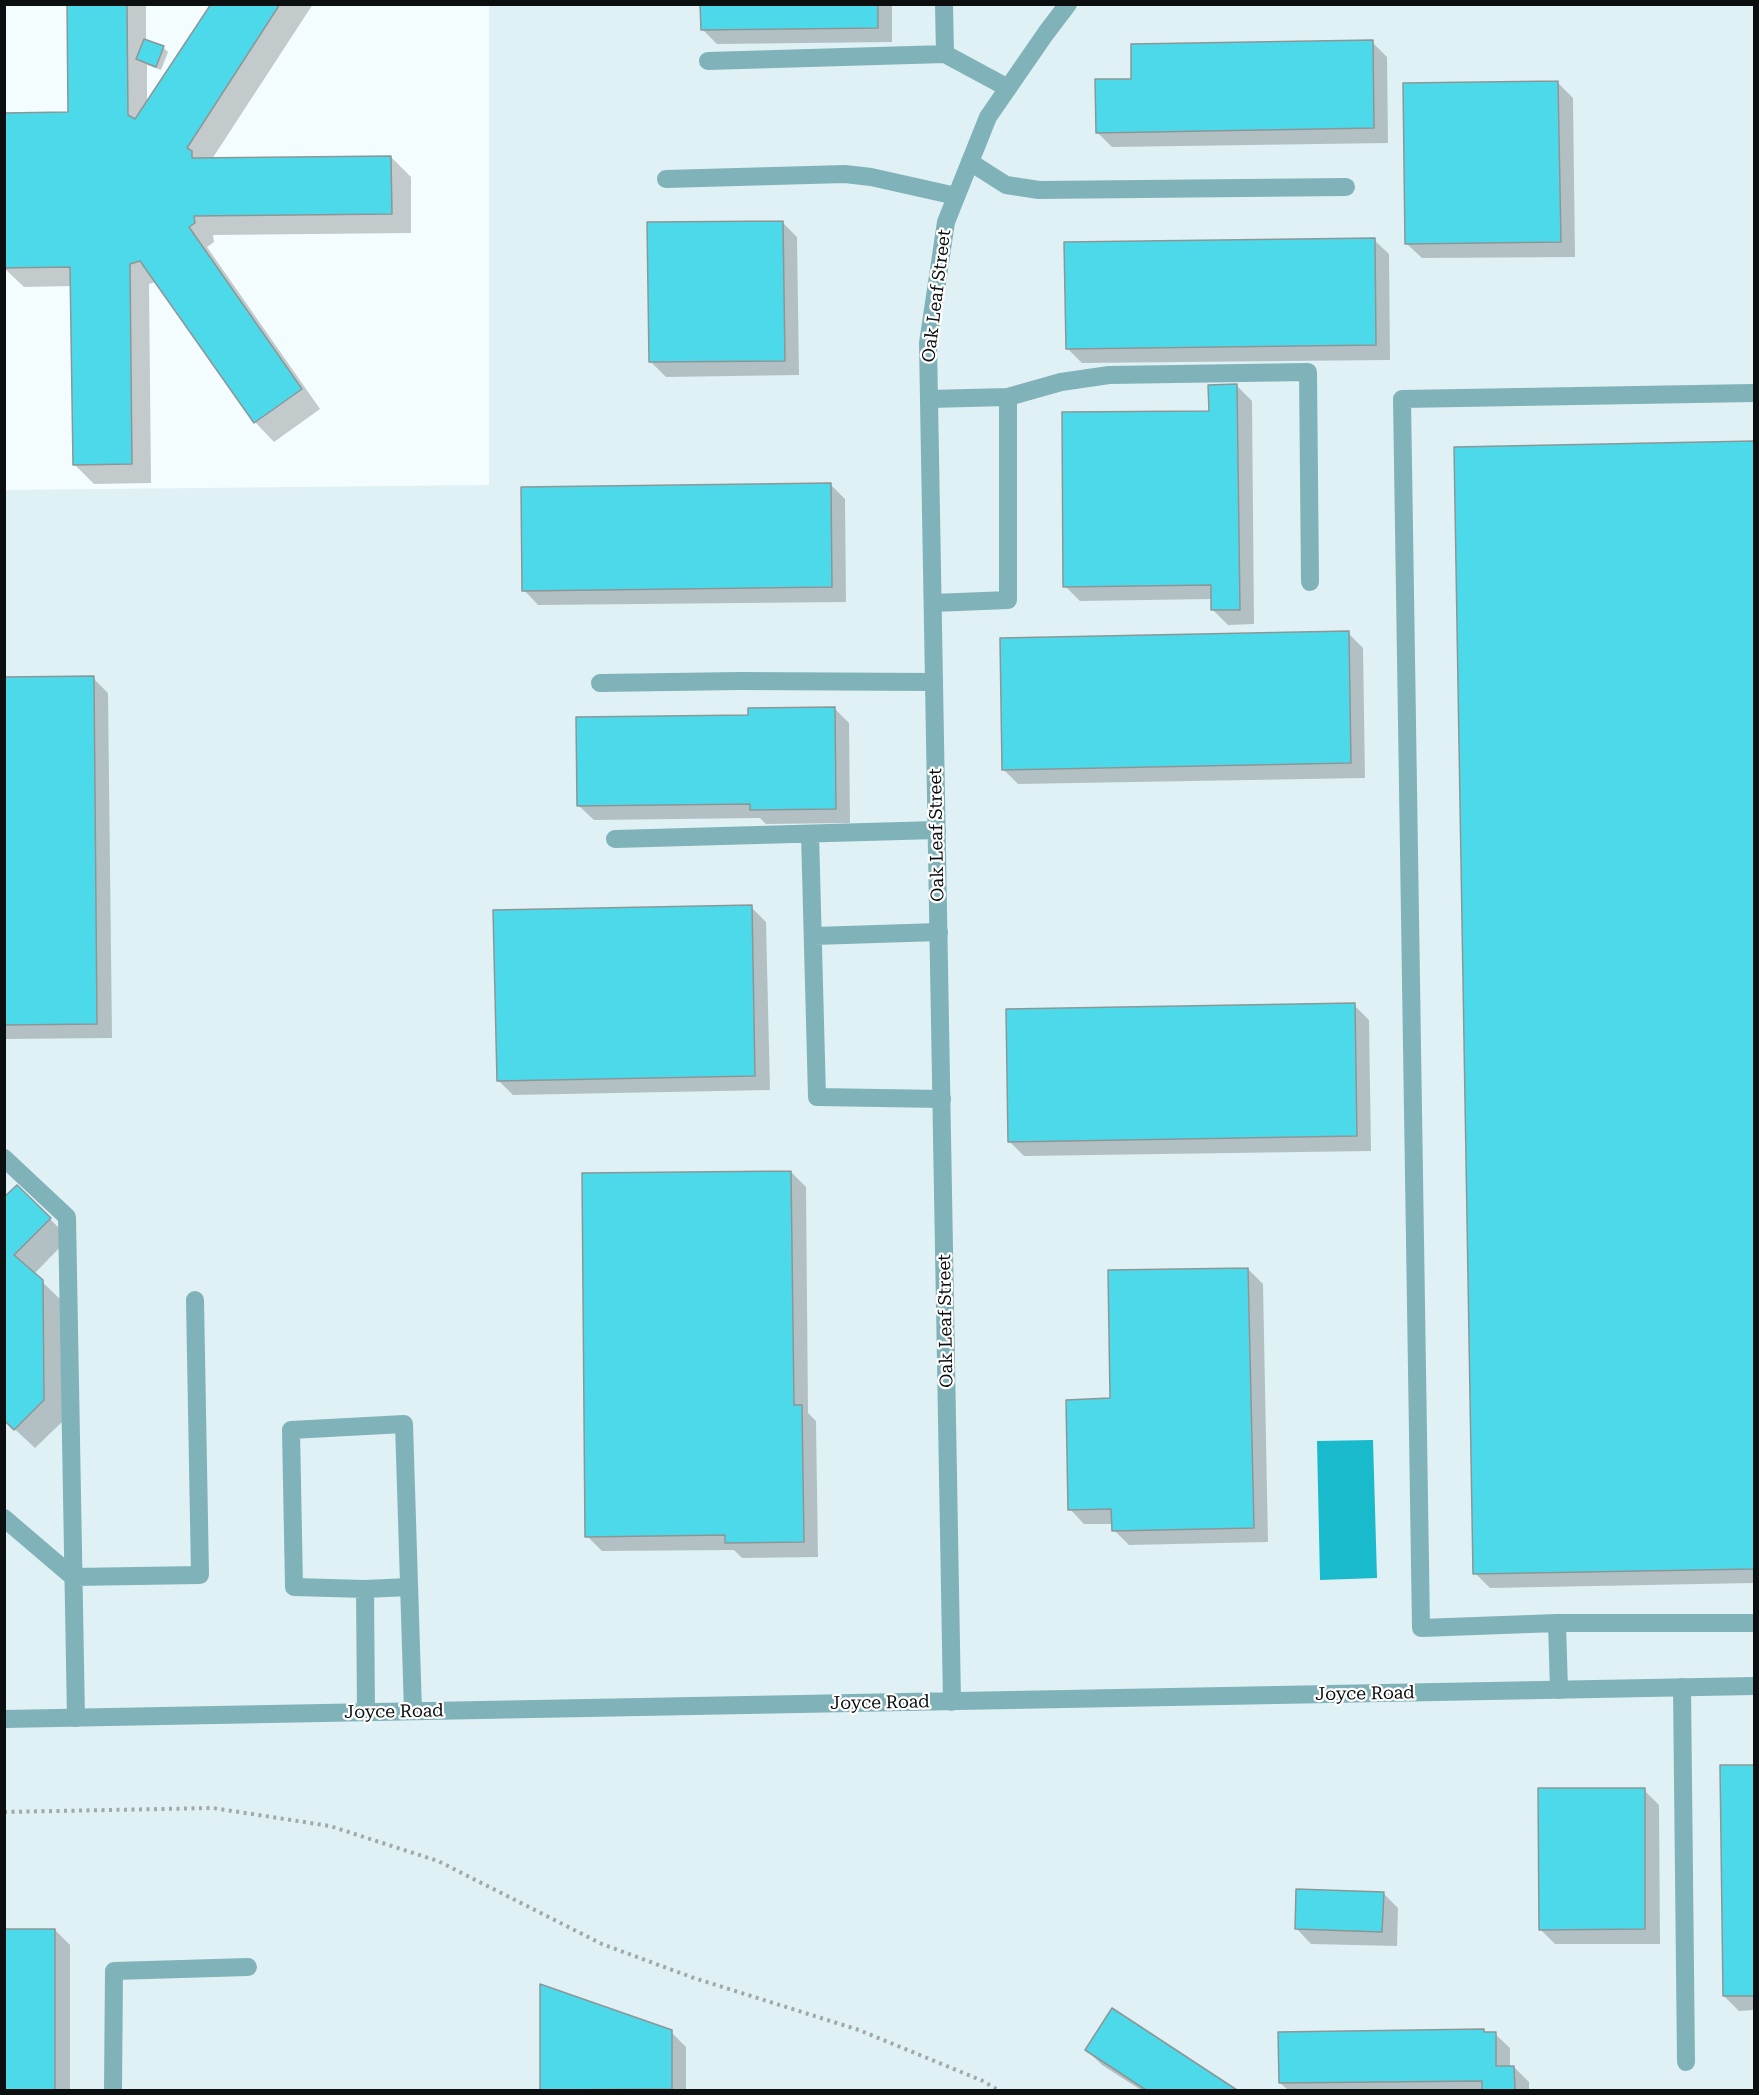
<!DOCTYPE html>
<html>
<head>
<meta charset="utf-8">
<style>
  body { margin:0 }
  #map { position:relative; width:1759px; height:2095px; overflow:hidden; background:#f3fdff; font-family:"Roboto Serif",serif }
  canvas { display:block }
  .frame { position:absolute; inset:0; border:6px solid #0c0f0f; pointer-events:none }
</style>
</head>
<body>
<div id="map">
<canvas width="1759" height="2095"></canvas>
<div class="frame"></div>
</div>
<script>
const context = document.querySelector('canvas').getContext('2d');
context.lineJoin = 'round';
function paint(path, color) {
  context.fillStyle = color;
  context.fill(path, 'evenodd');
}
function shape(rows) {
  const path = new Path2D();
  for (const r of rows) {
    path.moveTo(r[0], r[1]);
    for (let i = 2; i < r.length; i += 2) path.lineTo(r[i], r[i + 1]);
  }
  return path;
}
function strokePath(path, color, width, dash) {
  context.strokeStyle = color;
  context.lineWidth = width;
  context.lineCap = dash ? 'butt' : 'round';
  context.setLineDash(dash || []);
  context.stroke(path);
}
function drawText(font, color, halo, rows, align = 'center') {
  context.font = font + ' "Roboto Serif",serif';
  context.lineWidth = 4.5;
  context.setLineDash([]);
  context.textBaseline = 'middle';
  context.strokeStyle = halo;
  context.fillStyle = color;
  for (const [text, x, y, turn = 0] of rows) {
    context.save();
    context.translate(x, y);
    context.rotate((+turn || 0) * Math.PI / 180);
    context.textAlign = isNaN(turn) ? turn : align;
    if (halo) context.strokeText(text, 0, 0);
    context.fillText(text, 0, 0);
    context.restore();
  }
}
const built = shape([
  [489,5,1754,5,1754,2090,5,2090,4,490,489,485]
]);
const water = shape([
  [1373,1440,1377,1578,1320,1580,1317,1441]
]);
const shadow = shape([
  [68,4,146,4,146,41,163,47,168,52,161,70,147,65,147,104,213,4,313,4,212,159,391,157,411,177,411,233,213,235,214,242,207,247,320,409,274,442,255,422,156,282,149,284,151,483,94,484,74,464,72,286,24,287,4,268,70,114],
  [702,4,892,4,892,42,717,44,702,29],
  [1372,42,1387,57,1388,143,1112,147,1097,132,1132,80],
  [1558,83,1573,98,1575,257,1422,258,1407,244],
  [782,222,797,237,799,375,666,377,651,362],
  [1374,240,1389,254,1390,360,1082,363,1067,348],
  [1237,386,1252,401,1254,624,1228,625,1213,610,1213,599,1080,601,1065,586],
  [1754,443,1754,1583,1490,1588,1475,1573,1456,448],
  [830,484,845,499,846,602,538,605,524,590],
  [1348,633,1363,648,1365,778,1018,784,1003,769],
  [93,678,108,693,112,1038,4,1039,4,679],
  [834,708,849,723,850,823,766,824,760,818,594,820,579,806,750,717],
  [751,907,766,922,770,1090,513,1095,498,1080],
  [1354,1005,1369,1020,1371,1151,1024,1156,1009,1141],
  [791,1172,806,1187,808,1413,816,1421,818,1557,742,1558,734,1550,602,1551,587,1536],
  [4,1199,50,1219,69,1238,34,1274,62,1301,64,1420,35,1448,4,1419],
  [1248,1269,1263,1284,1268,1542,1129,1545,1114,1530,1114,1524,1084,1524,1070,1509,1112,1400],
  [1721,1767,1754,1767,1754,2010,1739,2011,1724,1996],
  [1644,1790,1659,1805,1660,1944,1555,1944,1540,1929],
  [1383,1893,1398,1908,1397,1946,1311,1944,1297,1929],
  [4,1930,55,1930,70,1945,70,2090,4,2090],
  [1113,2010,1234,2090,1141,2090,1102,2065,1087,2050],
  [1484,2031,1487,2034,1495,2034,1510,2048,1510,2067,1514,2067,1529,2082,1529,2090,1288,2090,1280,2083],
  [671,2032,686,2047,686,2090,542,2089]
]);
const building = shape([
  [67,4,127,4,128,115,135,119,211,4,280,4,187,148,192,151,192,158,391,156,392,214,194,216,195,223,189,227,302,389,254,423,140,261,130,264,132,464,73,465,70,267,4,268,4,113,68,112,67,4],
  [700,4,878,4,878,28,701,30,700,4],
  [144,39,164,46,156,67,136,59,144,39],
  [1373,40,1374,128,1096,133,1095,79,1131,79,1131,44,1373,40],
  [1558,81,1561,242,1405,244,1403,83,1558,81],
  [783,221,785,361,649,362,647,222,783,221],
  [1375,238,1376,345,1066,349,1064,242,1375,238],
  [1237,384,1240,610,1211,610,1211,585,1063,587,1062,412,1209,411,1208,385,1237,384],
  [1754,441,1754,1569,1473,1574,1454,447,1754,441],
  [831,483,832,587,522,591,521,487,831,483],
  [1349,631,1351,763,1002,770,1000,638,1349,631],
  [94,676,97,1024,4,1025,4,677,94,676],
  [835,707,836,809,750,810,750,804,577,806,576,717,748,715,748,708,835,707],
  [752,905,755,1076,497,1081,493,910,752,905],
  [1355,1003,1357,1136,1008,1142,1006,1009,1355,1003],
  [791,1171,794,1405,802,1405,804,1542,725,1543,725,1535,585,1537,582,1173,791,1171],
  [17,1185,51,1218,14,1255,43,1280,44,1400,14,1430,4,1420,4,1197,17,1185],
  [1248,1268,1254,1528,1112,1531,1111,1509,1068,1510,1066,1400,1110,1398,1108,1270,1248,1268],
  [1720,1765,1754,1765,1754,1996,1723,1996,1720,1765],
  [1538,1788,1645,1788,1645,1929,1539,1930,1538,1788],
  [1296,1889,1384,1892,1382,1932,1295,1929,1296,1889],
  [4,1929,55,1929,55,2090,4,2090,4,1929],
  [540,1984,672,2030,672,2089,540,2090,540,1984],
  [1112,2008,1237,2090,1146,2090,1085,2050,1112,2008],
  [1484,2029,1484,2032,1496,2032,1496,2066,1514,2066,1515,2090,1482,2090,1482,2081,1279,2083,1278,2032,1484,2029]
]);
const path = shape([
  [4,1812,213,1808,330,1826,438,1861,602,1944,694,1978,859,2030,983,2081,998,2090]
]);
const service = shape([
  [944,4,945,54,1008,88],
  [708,61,945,54],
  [970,162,1006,185,1039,190,1346,187],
  [666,179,845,174,871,177,956,196],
  [1008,397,1061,382,1109,375,1308,372,1310,582],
  [929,399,1008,397,1008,600,933,603],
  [600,683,740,681,934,682],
  [810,834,817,1097,942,1099],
  [615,839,937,830],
  [814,936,939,932],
  [4,1158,67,1217,76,1718],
  [4,1518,73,1577,200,1575,195,1300],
  [365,1589,409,1587],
  [1557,1623,1754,1623],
  [1682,1687,1686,2062],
  [1559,1690,1557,1623,1421,1628,1402,399,1754,393],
  [366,1713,365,1589,294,1587,291,1430,404,1424,413,1711],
  [113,2090,114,1971,248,1967]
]);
const minor = shape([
  [952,1702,928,343,946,222,988,117,1046,33,1068,4],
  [4,1719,1754,1686]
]);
const streetNames = [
  ["Oak Leaf Street",937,296,-83],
  ["Oak Leaf Street",937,835,-91],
  ["Oak Leaf Street",946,1321,-91],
  ["Joyce Road",1365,1694,-1],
  ["Joyce Road",880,1703,-1],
  ["Joyce Road",394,1712,-1]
];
paint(built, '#dff1f4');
paint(water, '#18bacb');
paint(shadow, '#0003');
paint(building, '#4cdaeb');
strokePath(building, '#8d9697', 1.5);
strokePath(path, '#a1a8a9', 4, [3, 4.5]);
strokePath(service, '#80b2b9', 18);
strokePath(minor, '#80b2b9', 18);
drawText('18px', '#0c0f0f', '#fff', streetNames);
</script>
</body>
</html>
